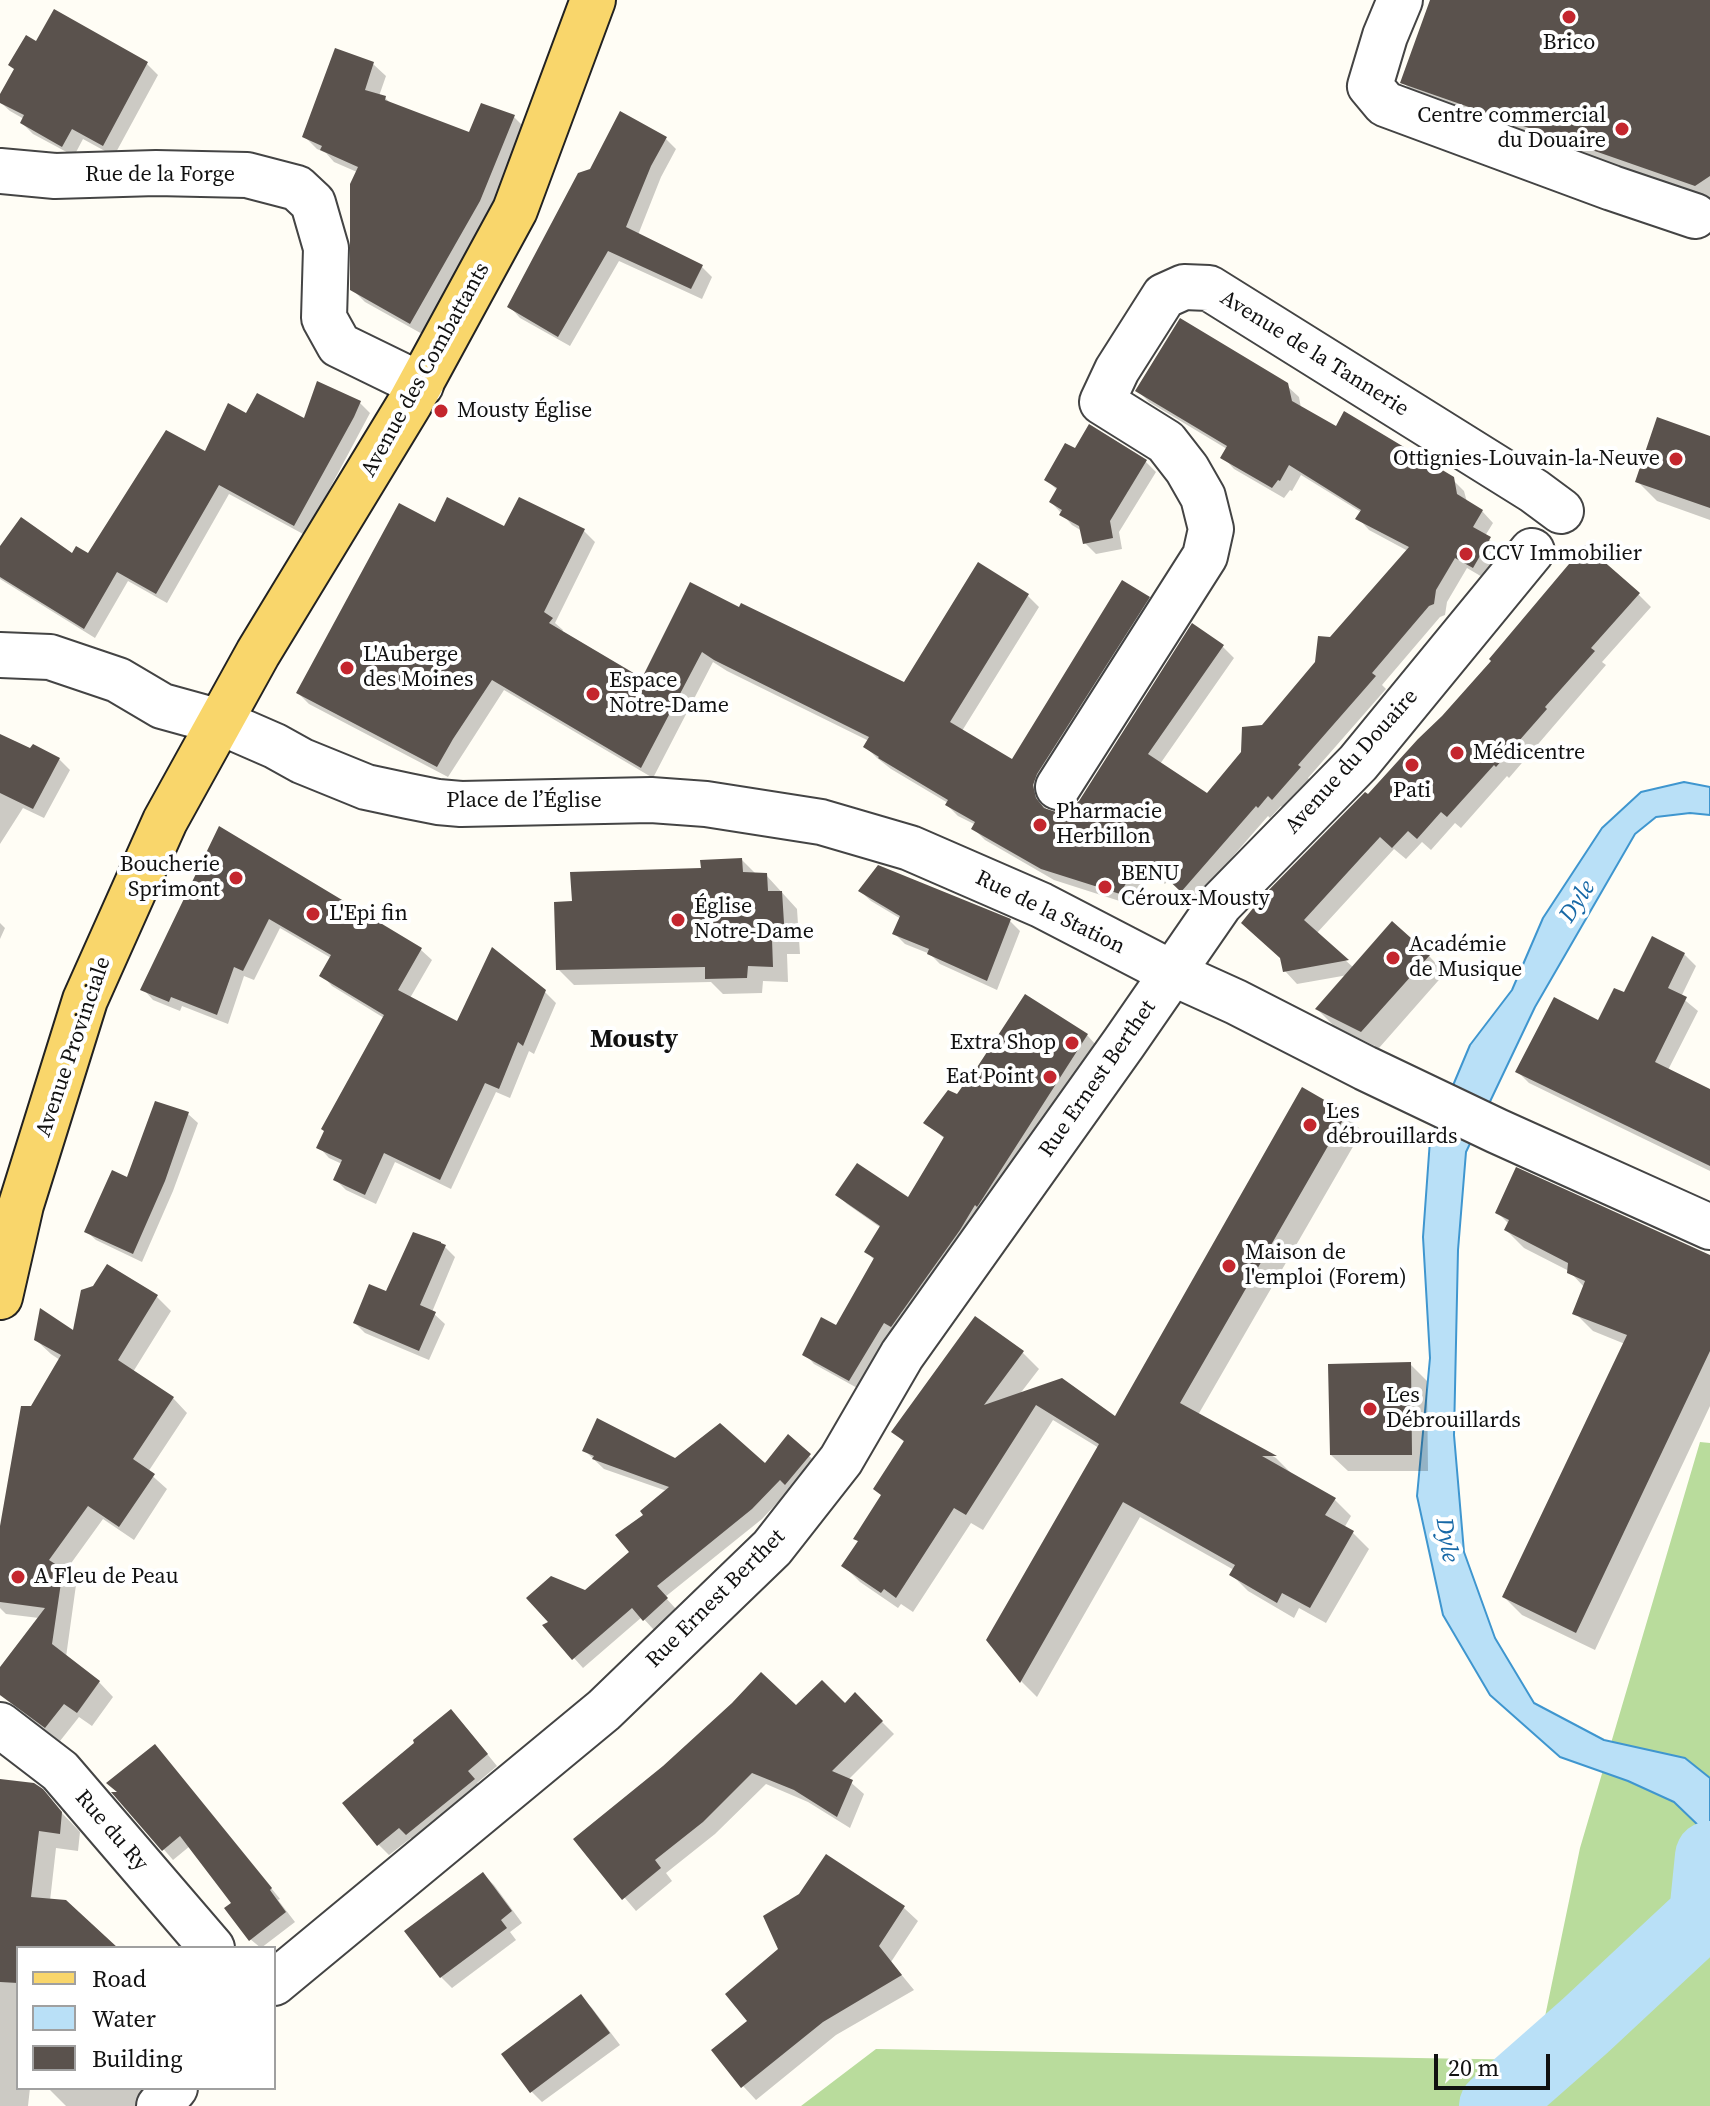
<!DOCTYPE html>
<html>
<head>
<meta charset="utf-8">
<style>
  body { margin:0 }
  #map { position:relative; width:1710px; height:2106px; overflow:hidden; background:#fffdf5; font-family:"Source Serif 4",serif }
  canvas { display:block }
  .legend { position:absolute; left:16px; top:1946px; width:260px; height:144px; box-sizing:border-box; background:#fff; border:2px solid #a0a0a0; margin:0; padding:10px 14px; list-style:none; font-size:24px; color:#111 }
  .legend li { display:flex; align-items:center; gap:16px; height:40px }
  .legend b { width:40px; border:2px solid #a0a0a0 }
  .scale { position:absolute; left:1434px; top:2054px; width:116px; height:36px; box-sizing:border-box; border:4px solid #111; border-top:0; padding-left:10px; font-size:24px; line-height:28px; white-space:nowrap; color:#111; -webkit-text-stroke:6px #fff; paint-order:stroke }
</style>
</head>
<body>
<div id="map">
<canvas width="1710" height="2106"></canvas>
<ul class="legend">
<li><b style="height:10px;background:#f9d66b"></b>Road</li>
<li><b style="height:22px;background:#b9e0f7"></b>Water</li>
<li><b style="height:22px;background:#5a524d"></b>Building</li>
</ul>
<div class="scale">20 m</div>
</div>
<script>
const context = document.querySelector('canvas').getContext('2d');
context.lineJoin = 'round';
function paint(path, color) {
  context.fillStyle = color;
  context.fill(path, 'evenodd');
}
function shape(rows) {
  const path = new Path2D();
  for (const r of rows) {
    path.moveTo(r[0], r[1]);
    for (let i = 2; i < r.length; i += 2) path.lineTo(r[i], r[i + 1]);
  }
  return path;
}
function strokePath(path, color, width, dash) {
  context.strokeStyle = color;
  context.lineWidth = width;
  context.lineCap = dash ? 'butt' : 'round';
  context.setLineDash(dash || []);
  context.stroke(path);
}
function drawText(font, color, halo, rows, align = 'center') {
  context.font = font + ' "Source Serif 4",serif';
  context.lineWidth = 8;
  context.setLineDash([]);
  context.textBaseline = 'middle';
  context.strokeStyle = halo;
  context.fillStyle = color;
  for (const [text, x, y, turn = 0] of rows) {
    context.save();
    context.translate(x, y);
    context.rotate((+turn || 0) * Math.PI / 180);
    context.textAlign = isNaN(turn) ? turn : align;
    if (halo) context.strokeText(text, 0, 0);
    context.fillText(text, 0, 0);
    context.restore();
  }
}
const forest = shape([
  [1700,1442,1710,1443,1710,2106,801,2106,876,2049,1536,2060,1580,1848]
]);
const water = shape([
  [1684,782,1710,787,1710,815,1690,813,1656,817,1635,834,1535,1007,1466,1152,1458,1250,1454,1435,1464,1552,1495,1638,1534,1703,1604,1740,1685,1758,1710,1778,1710,1881,1696,1884,1703,1864,1702,1829,1674,1802,1628,1781,1560,1757,1490,1695,1443,1615,1417,1496,1430,1358,1423,1237,1430,1140,1470,1045,1512,990,1543,918,1602,828,1641,792,1684,782]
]);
const shadow = shape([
  [1432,0,1710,0,1710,204,1425,105,1403,82],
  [37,43,147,64,158,75,114,156,83,139,74,156,33,134,22,123,24,119,10,111,0,102,0,98],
  [373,64,386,76,379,96,385,98,393,105,470,135,514,117,526,129,492,214,424,335,365,302,352,289,357,172,334,162,326,153,317,149,304,136],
  [666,139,676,149,661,177,638,235,702,267,712,277,702,299,619,261,570,346,520,318,510,307],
  [1286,385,1299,397,1301,408,1337,429,1452,479,1464,491,1467,502,1482,511,1493,523,1485,536,1501,550,1484,578,1467,568,1447,602,1445,615,1440,617,1382,685,1386,689,1308,778,1310,780,1284,809,1281,806,1270,818,1268,816,1194,901,1169,879,1165,884,1150,871,1132,905,1054,880,985,840,974,829,976,825,958,816,947,805,948,803,891,769,877,758,866,747,869,741,727,671,713,662,653,778,504,690,448,777,309,704,298,693,436,525,505,528,520,499,584,531,595,542,555,623,563,630,561,633,642,681,690,585,905,684,1028,596,1039,607,962,731,1013,762,1148,598,1160,609,1044,798,1046,810,1056,814,1070,811,1222,646,1234,658,1160,764,1208,796,1317,663,1331,639,1408,551,1369,530,1358,518,1361,512,1301,475,1292,491,1290,490,1284,498,1234,469,1223,457,1227,449,1149,402,1138,391],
  [360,403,370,413,305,535,229,494,167,603,128,581,95,638,0,579,0,548,72,556,89,555,206,454,247,415,305,421],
  [1710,438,1710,520,1657,501,1637,481],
  [1076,451,1145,461,1156,472,1119,532,1122,549,1096,554,1085,543,1082,531,1072,525,1051,502,1058,491,1046,479],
  [1638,594,1651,607,1602,662,1606,665,1509,778,1507,776,1461,828,1455,823,1431,850,1422,842,1406,859,1394,849,1316,934,1354,968,1429,956,1445,973,1379,1048,1334,1026,1317,1009,1348,975,1297,984,1285,971,1282,958,1368,797],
  [0,736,31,750,59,759,70,770,44,818,23,808,0,844],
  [219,829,421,950,432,960,410,998,458,1023,545,992,556,1003,534,1054,529,1051,510,1098,496,1092,451,1189,395,1162,376,1204,346,1190,335,1179,342,1164,329,1158,319,1147,384,1018,332,986,322,975,331,958,280,928,254,980,244,976,228,1024,182,1006,180,1011,153,1000,143,989],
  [742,860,756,874,766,875,797,909,800,954,787,954,788,982,763,981,762,993,723,994,711,982,574,985,558,969,574,903],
  [860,891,1010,921,1020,931,997,990,940,964,930,954,905,944,894,933,901,919,871,901],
  [0,923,5,928,0,939],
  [1684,954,1696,966,1681,997,1698,1011,1668,1070,1710,1091,1710,1171,1529,1083,1517,1071,1599,1022,1625,995],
  [1087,1035,1096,1045,989,1211,859,1389,814,1364,805,1354,836,1328,875,1261,867,1252,881,1228,847,1204,838,1195,909,1200,945,1139,926,1123,958,1097],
  [1303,1090,1346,1115,1362,1131,1198,1415,1276,1458,1290,1472,1285,1472,1335,1500,1351,1516,1344,1528,1353,1533,1369,1549,1326,1623,1299,1608,1294,1618,1248,1591,1232,1575,1234,1570,1140,1517,1037,1697,1022,1682,989,1640,1099,1448,1053,1420,983,1530,971,1523,913,1612,901,1604,898,1608,860,1582,844,1566,859,1542,856,1539,883,1496,905,1443,894,1432,975,1318,1023,1353,1039,1369,1019,1395,1115,1419],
  [188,1114,198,1123,173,1191,142,1262,96,1240,86,1231,128,1180],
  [1498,1213,1710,1258,1710,1406,1595,1650,1522,1615,1504,1597,1625,1344,1593,1331,1575,1313,1585,1288,1569,1271,1524,1248,1506,1230,1509,1224],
  [445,1247,455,1257,432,1312,445,1324,429,1360,365,1333,355,1323,388,1293],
  [157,1297,171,1311,133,1372,173,1398,187,1413,148,1472,167,1489,134,1540,103,1519,64,1573,76,1585,66,1657,99,1682,113,1697,92,1726,79,1717,60,1741,0,1695,0,1670,39,1618,6,1614,0,1608,0,1549,32,1408,60,1360,51,1354,36,1340,74,1333],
  [1410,1364,1427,1381,1428,1471,1348,1471,1331,1455],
  [585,1451,675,1460,766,1466,809,1456,819,1465,796,1493,791,1488,762,1519,665,1597,676,1609,654,1630,642,1617,583,1668,574,1658,586,1592,632,1552,646,1515,667,1491,604,1469],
  [855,1695,894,1734,848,1780,864,1794,850,1828,808,1802,766,1784,715,1834,666,1873,672,1881,636,1911,575,1839,796,1708,845,1705],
  [462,1723,497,1766,477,1783,485,1791,419,1845,411,1838,389,1855,378,1844],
  [164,1756,280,1899,278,1900,295,1922,261,1948,250,1939,234,1903,190,1846,173,1860,116,1794],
  [0,1781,41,1791,80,1832,78,1851,56,1848,50,1901,115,1948,18,1948,18,2088,30,2088,28,2106,0,2106],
  [826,1857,904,1908,918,1921,891,1962,914,1990,836,2035,756,2100,743,2086,750,2022,781,1950,800,1895],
  [483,1874,494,1885,522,1923,510,1932,516,1940,452,1988,441,1977],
  [581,1997,592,2008,620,2045,542,2102,531,2091],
  [48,2088,161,2088,146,2106,66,2106]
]);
const river = shape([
  [1494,2106,1585,2026,1704,1915,1710,1856]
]);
const building = shape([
  [1430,0,1710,0,1710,176,1695,186,1400,83],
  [54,9,148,62,103,146,72,129,62,147,20,123,24,115,0,103,0,94,14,69,8,65,26,35,36,41],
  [335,48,374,62,365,90,386,96,385,100,469,132,481,103,515,115,480,201,410,324,350,290,350,184,358,167,320,150,322,146,302,137],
  [620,111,667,137,651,166,626,227,703,265,691,289,608,251,558,337,507,307,578,173,590,169],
  [1180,318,1288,383,1292,401,1336,426,1344,411,1454,477,1457,494,1483,510,1473,527,1491,537,1473,568,1455,558,1436,590,1434,604,1429,606,1372,673,1376,676,1298,765,1301,767,1272,800,1268,796,1258,808,1256,806,1181,892,1157,869,1153,874,1138,862,1120,894,1041,869,971,829,975,822,945,805,948,800,878,758,879,757,863,747,869,737,714,660,702,652,641,768,492,680,453,739,437,767,296,693,399,503,435,522,447,497,504,526,519,497,585,529,544,612,553,618,549,623,642,678,690,582,739,607,741,603,904,682,978,562,1029,594,950,722,1012,759,1122,580,1150,597,1037,774,1033,785,1036,798,1044,808,1056,812,1069,809,1079,801,1192,623,1224,645,1148,754,1207,793,1241,752,1242,727,1262,725,1315,662,1318,636,1330,637,1409,547,1355,519,1361,510,1289,465,1280,481,1278,480,1272,488,1220,458,1227,446,1135,391],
  [317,381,361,401,354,417,294,526,219,485,156,594,117,572,84,629,0,577,0,546,21,517,72,553,76,546,88,553,166,430,205,451,228,403,246,413,257,393,304,418],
  [1657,417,1710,436,1710,508,1635,482],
  [1089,424,1147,460,1110,521,1113,538,1083,544,1079,526,1059,515,1062,510,1049,502,1057,488,1044,480,1065,443,1075,448],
  [1585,545,1640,593,1591,648,1595,651,1545,707,1547,709,1496,767,1494,765,1447,817,1441,812,1417,839,1408,831,1392,848,1380,837,1304,920,1349,960,1283,972,1280,958,1241,923,1263,896,1365,792,1368,794,1418,739,1442,716,1491,661,1489,659],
  [0,734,30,748,33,744,60,758,33,809,0,793],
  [219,826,422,948,398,990,457,1021,492,947,546,990,523,1046,518,1042,499,1089,485,1083,440,1180,384,1153,365,1195,333,1180,342,1160,316,1148,324,1131,321,1129,384,1015,319,976,331,955,269,919,243,971,234,967,217,1015,171,997,169,1002,140,990],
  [742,858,743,872,767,873,768,891,782,891,785,939,772,939,773,967,748,966,747,978,705,979,705,967,556,970,554,902,572,901,570,872,701,868,700,860],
  [878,865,1011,919,987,981,927,954,929,949,892,934,900,916,858,891],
  [1392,921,1430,955,1361,1032,1315,1009],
  [1652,936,1685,953,1668,988,1687,997,1655,1062,1710,1089,1710,1166,1515,1072,1554,997,1598,1020,1614,988,1624,992],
  [1025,994,1088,1034,981,1201,977,1207,975,1205,960,1230,891,1327,884,1323,849,1381,802,1355,821,1317,836,1325,874,1258,864,1252,880,1226,835,1195,857,1163,908,1197,944,1137,923,1123,948,1090,957,1094,969,1077,970,1078],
  [1302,1087,1347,1113,1180,1403,1277,1456,1262,1456,1336,1498,1325,1515,1354,1531,1310,1608,1282,1593,1277,1603,1229,1575,1235,1565,1123,1502,1020,1683,986,1640,1099,1444,1036,1405,966,1515,954,1508,896,1598,884,1589,881,1593,841,1566,858,1541,853,1539,881,1495,873,1489,904,1441,891,1432,975,1316,1024,1351,984,1405,1062,1378,1115,1416],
  [155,1101,189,1112,165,1181,133,1254,84,1232,112,1170,127,1177],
  [1516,1167,1710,1255,1710,1351,1576,1633,1502,1597,1627,1335,1572,1314,1585,1281,1567,1273,1568,1263,1504,1230,1509,1220,1495,1213],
  [413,1232,441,1242,441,1243,446,1245,420,1305,436,1312,419,1351,353,1323,369,1284,386,1291],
  [107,1264,158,1295,118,1360,174,1397,133,1459,155,1474,119,1527,88,1506,49,1560,63,1569,52,1644,100,1681,77,1713,64,1704,45,1728,0,1695,0,1667,45,1608,0,1602,0,1526,21,1406,31,1406,61,1355,34,1340,40,1308,73,1330,81,1290,93,1286],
  [1411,1362,1412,1455,1330,1455,1328,1364],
  [597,1418,675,1458,720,1423,765,1463,788,1434,811,1454,785,1485,780,1480,752,1509,657,1586,668,1598,643,1621,632,1608,572,1660,542,1625,548,1622,526,1598,551,1576,585,1590,629,1552,615,1535,643,1515,640,1511,669,1487,592,1459,594,1456,582,1451],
  [761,1672,796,1705,822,1680,845,1703,855,1692,883,1721,832,1771,853,1780,837,1817,794,1790,752,1773,703,1822,655,1860,661,1868,622,1900,573,1839,663,1766,732,1703],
  [451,1709,488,1754,468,1771,475,1779,406,1835,399,1828,377,1846,342,1803,414,1743,413,1740],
  [155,1744,272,1888,270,1890,286,1912,249,1941,224,1908,231,1903,180,1836,162,1851,111,1792,117,1792,106,1783],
  [0,1779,34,1783,43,1789,62,1812,60,1834,39,1831,31,1897,66,1900,118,1948,18,1948,18,1983,0,1982],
  [826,1854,905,1906,879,1946,902,1975,823,2022,741,2088,711,2050,747,2021,725,1994,778,1949,763,1916,799,1894],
  [483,1872,512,1911,501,1920,507,1928,440,1978,404,1931],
  [581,1994,610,2033,530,2093,501,2054]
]);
const minor = shape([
  [1400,0,1385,36,1370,86,1385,104,1612,188,1695,216],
  [0,171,55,176,156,173,247,175,297,188,313,203,326,248,324,318,339,345,421,385],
  [0,655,50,657,118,680,162,706,220,722,275,746,302,761,366,787,408,796,438,802,461,804,651,800,706,804,821,822,910,848,1041,905,1172,973,1236,1002,1365,1068,1497,1131,1710,1227],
  [1058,787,1205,556,1211,529,1203,497,1187,469,1166,442,1102,402,1117,370,1164,296,1184,287,1209,288,1534,491,1561,511],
  [0,1725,60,1771,212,1948],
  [274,1983,604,1710,772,1548,841,1460,902,1355,1124,1043,1220,904,1358,763,1532,551],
  [159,2106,175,2088]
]);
const major = shape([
  [0,1297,21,1205,85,1000,165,821,258,653,410,403,515,210,593,0]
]);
const markers = [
  [1569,17,8,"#c4262e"],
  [1622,129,8,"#c4262e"],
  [441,411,8,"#c4262e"],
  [1676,459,8,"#c4262e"],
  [1466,554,8,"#c4262e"],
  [347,668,8,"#c4262e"],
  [593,694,8,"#c4262e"],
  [1457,753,8,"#c4262e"],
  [1412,765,8,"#c4262e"],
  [1040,825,8,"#c4262e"],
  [236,878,8,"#c4262e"],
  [1105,887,8,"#c4262e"],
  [313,914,8,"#c4262e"],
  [678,920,8,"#c4262e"],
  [1393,958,8,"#c4262e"],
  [1072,1043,8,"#c4262e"],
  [1050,1077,8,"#c4262e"],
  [1310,1125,8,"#c4262e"],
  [1229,1266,8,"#c4262e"],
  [1370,1409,8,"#c4262e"],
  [18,1577,8,"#c4262e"]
];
const poiNames = [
  ["Brico",1569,43,"center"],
  ["Centre commercial",1606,116,"right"],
  ["du Douaire",1606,141,"right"],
  ["Mousty Église",457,411],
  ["Ottignies-Louvain-la-Neuve",1660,459,"right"],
  ["CCV Immobilier",1482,554],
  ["L'Auberge",363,655],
  ["des Moines",363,680],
  ["Espace",609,681],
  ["Notre-Dame",609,706],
  ["Médicentre",1473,753],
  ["Pati",1412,791,"center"],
  ["Pharmacie",1056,812],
  ["Herbillon",1056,837],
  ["Boucherie",220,865,"right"],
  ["Sprimont",220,890,"right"],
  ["BENU",1121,874],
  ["Céroux-Mousty",1121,899],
  ["Église",694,907],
  ["Notre-Dame",694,932],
  ["L'Epi fin",329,914],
  ["Académie",1409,945],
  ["de Musique",1409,970],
  ["Extra Shop",1056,1043,"right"],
  ["Eat Point",1034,1077,"right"],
  ["Les",1326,1112],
  ["débrouillards",1326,1137],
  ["Maison de",1245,1253],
  ["l'emploi (Forem)",1245,1278],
  ["Les",1386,1396],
  ["Débrouillards",1386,1421],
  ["A Fleu de Peau",34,1577]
];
const streetNames = [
  ["Rue de la Forge",160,175],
  ["Avenue de la Tannerie",1314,354,32],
  ["Avenue des Combattants",426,370,-61],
  ["Avenue du Douaire",1352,762,-48],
  ["Place de l’Église",524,801],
  ["Rue de la Station",1050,913,26],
  ["Avenue Provinciale",74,1047,-71],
  ["Rue Ernest Berthet",1098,1079,-55],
  ["Rue Ernest Berthet",716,1599,-45],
  ["Rue du Ry",111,1831,49]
];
const waterNames = [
  ["Dyle",1578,902,-57],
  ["Dyle",1446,1540,81]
];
const quarterNames = [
  ["Mousty",634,1040]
];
paint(forest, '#b9dc9c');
paint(water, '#b9e0f7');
strokePath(water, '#3f96cf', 2);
paint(shadow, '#0003');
strokePath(river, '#b9e0f7', 70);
paint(building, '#5a524d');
strokePath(minor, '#444', 48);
strokePath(major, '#222', 48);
strokePath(minor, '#fff', 44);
strokePath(major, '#f9d66b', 44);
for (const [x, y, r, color] of markers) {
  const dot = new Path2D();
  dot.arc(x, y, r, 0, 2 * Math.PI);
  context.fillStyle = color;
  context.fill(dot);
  strokePath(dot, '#fff', 3);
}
drawText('22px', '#111', '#fff', poiNames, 'left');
drawText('22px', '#111', '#fff', streetNames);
drawText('italic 24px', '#1768a6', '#fff', waterNames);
drawText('bold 26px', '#111', '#fff', quarterNames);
</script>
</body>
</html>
